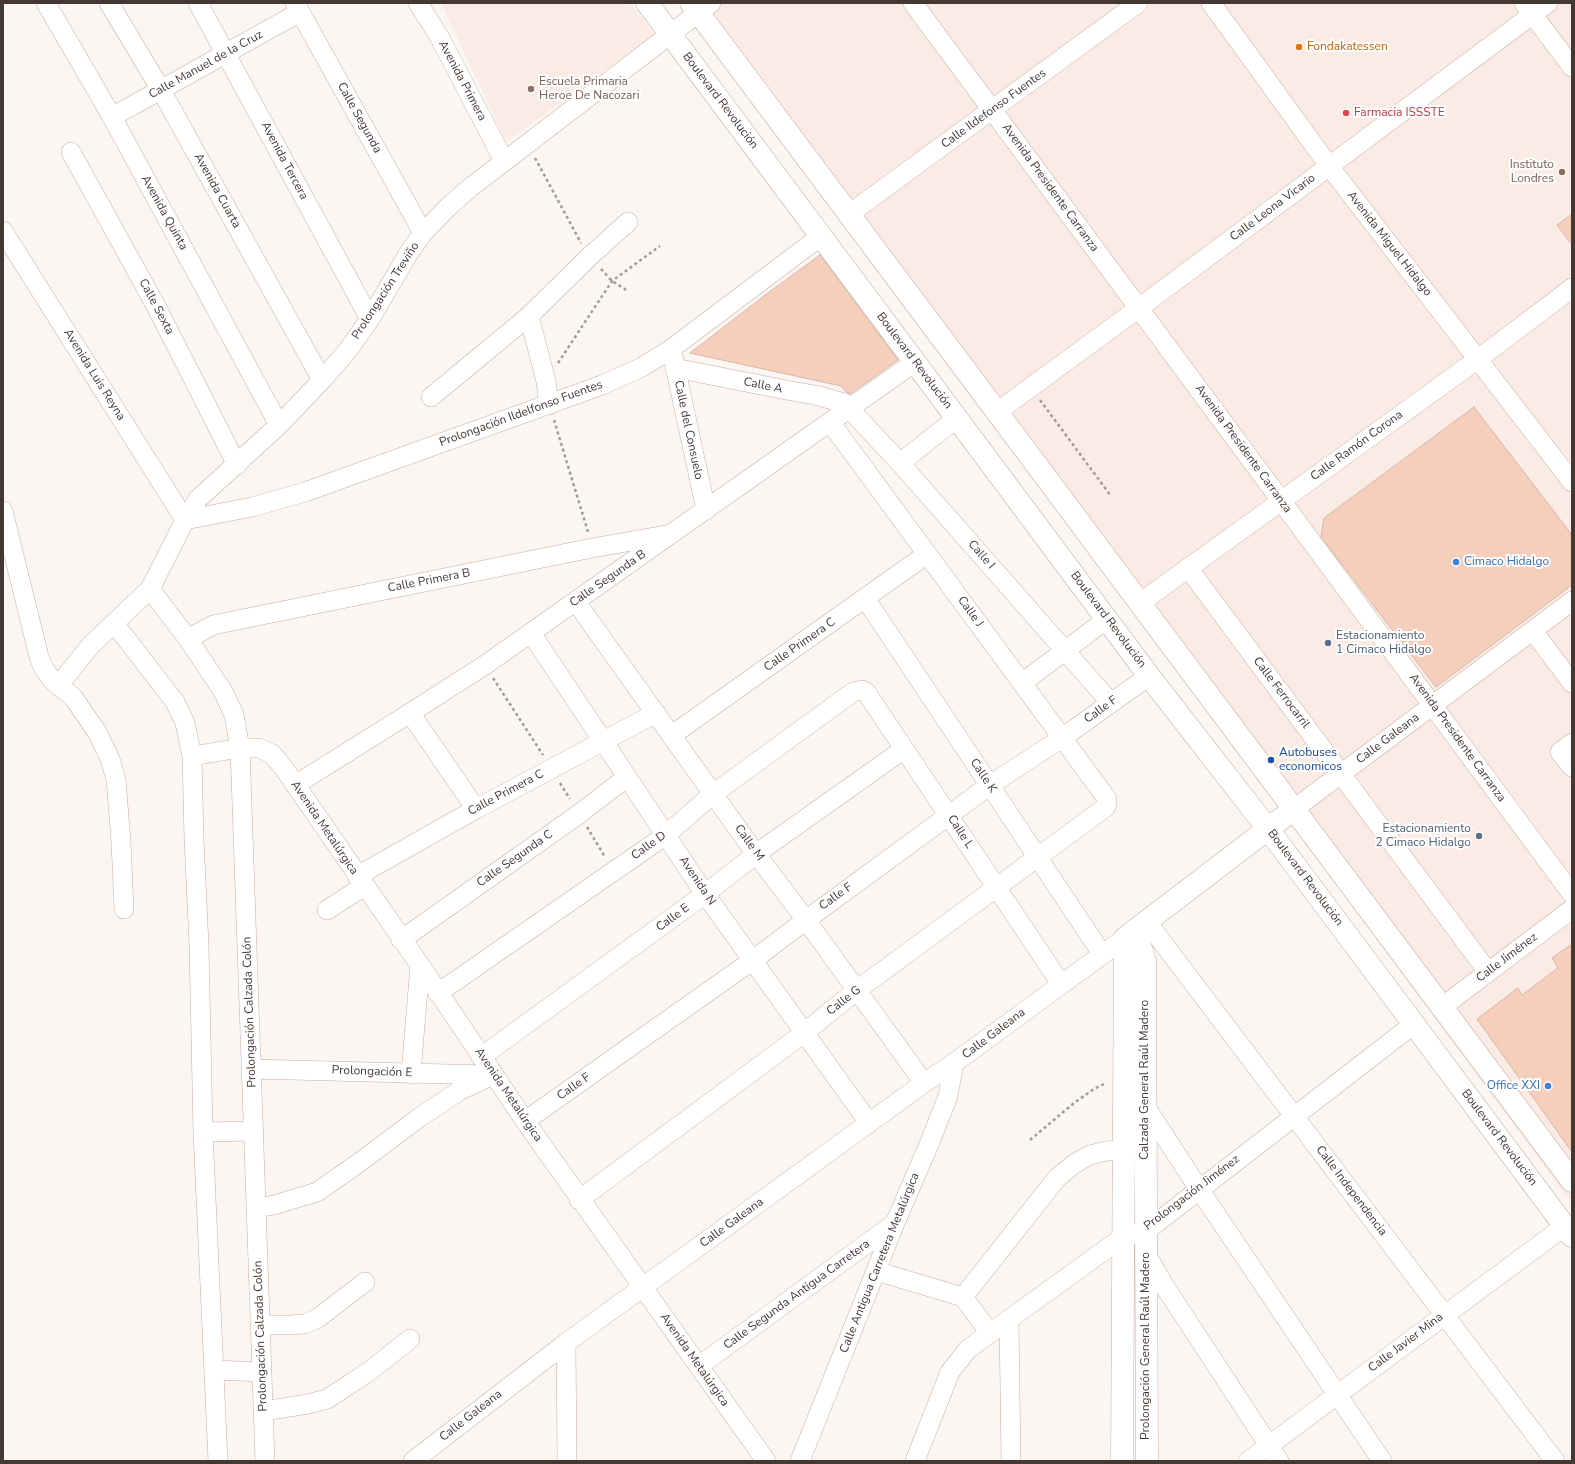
<!DOCTYPE html>
<html>
<head>
<meta charset="utf-8">
<style>
  body { margin:0 }
  #map { position:relative; width:1575px; height:1464px; overflow:hidden; background:#fcf6f3; font-family:"Nunito Sans",sans-serif }
  canvas { display:block }
  .frame { position:absolute; inset:0; border:4px solid #443833; pointer-events:none }
</style>
</head>
<body>
<div id="map">
<canvas width="1575" height="1464"></canvas>
<div class="frame"></div>
</div>
<script>
const context = document.querySelector('canvas').getContext('2d');
context.lineJoin = 'round';
function paint(path, color) {
  context.fillStyle = color;
  context.fill(path, 'evenodd');
}
function shape(rows) {
  const path = new Path2D();
  for (const r of rows) {
    path.moveTo(r[0], r[1]);
    for (let i = 2; i < r.length; i += 2) path.lineTo(r[i], r[i + 1]);
  }
  return path;
}
function strokePath(path, color, width, dash) {
  context.strokeStyle = color;
  context.lineWidth = width;
  context.lineCap = dash ? 'butt' : 'round';
  context.setLineDash(dash || []);
  context.stroke(path);
}
function drawText(font, color, halo, rows, align = 'center') {
  context.font = font + ' "Nunito Sans",sans-serif';
  context.lineWidth = 4;
  context.setLineDash([]);
  context.textBaseline = 'middle';
  context.strokeStyle = halo;
  context.fillStyle = color;
  for (const [text, x, y, turn = 0] of rows) {
    context.save();
    context.translate(x, y);
    context.rotate((+turn || 0) * Math.PI / 180);
    context.textAlign = isNaN(turn) ? turn : align;
    if (halo) context.strokeText(text, 0, 0);
    context.fillText(text, 0, 0);
    context.restore();
  }
}
const built = shape([
  [441,3,630,3,654,35,506,142],
  [685,3,1572,3,1572,1204]
]);
const building = shape([
  [1572,214,1572,245,1557,225,1572,214],
  [820,255,898,360,850,394,846,392,841,386,690,353,769,292,820,255],
  [1474,407,1572,535,1572,585,1436,687,1321,537,1324,518,1474,407],
  [1572,944,1572,1152,1477,1019,1518,988,1522,995,1558,968,1552,958,1572,944]
]);
const path = shape([
  [535,158,581,243],
  [601,269,612,281,628,291],
  [558,363,612,281,660,246],
  [1040,400,1111,496],
  [554,420,588,532],
  [493,678,543,755],
  [560,783,570,799],
  [587,827,605,857],
  [1030,1140,1074,1103,1094,1089,1106,1083]
]);
const minor = shape([
  [46,3,112,117,279,425],
  [109,3,161,90,322,380],
  [198,3,370,319],
  [295,3,423,233],
  [418,3,440,38,504,161],
  [913,3,1572,894],
  [1211,3,1329,166,1572,482],
  [1524,3,1572,67],
  [112,117,300,12],
  [71,152,157,308,237,465],
  [849,214,1138,3],
  [3,231,185,520],
  [529,316,546,381,549,405],
  [673,357,706,510],
  [675,368,786,390,815,395,844,403,900,463,1111,703],
  [431,397,529,316,589,257,628,222],
  [997,412,1139,308,1548,3],
  [900,463,957,418],
  [3,511,39,657,44,669,53,681,73,697,97,732,110,759,116,779,121,842,124,909],
  [185,520,252,507,305,492,602,385,642,367,671,349,821,236],
  [1188,568,1488,972],
  [150,589,188,639,224,693,234,715,240,748,265,1461],
  [865,598,1102,954],
  [576,602,756,854,806,920,924,1083],
  [1140,603,1478,359,1572,288],
  [114,623,175,702,185,723,192,756,194,839,199,945,203,1132,218,1461],
  [1533,631,1572,683],
  [531,633,705,894,869,1123],
  [188,639,213,625,592,548,666,535],
  [1022,683,1107,619],
  [58,686,91,645,150,589,185,520,198,499,279,425,322,380,348,350,370,319,410,251,423,233,449,206,471,187,711,3],
  [410,713,476,809],
  [672,735,927,554],
  [1572,743,1560,752,1572,767],
  [192,756,240,748,259,748,272,754,283,767,420,965,525,1121,766,1461],
  [295,785,410,713,485,665,915,362],
  [1294,809,1572,601],
  [357,876,476,809,656,713],
  [327,910,364,886],
  [1147,922,1555,1461],
  [401,940,579,814,627,777],
  [438,993,666,835,713,794,853,692,862,690,866,692,1061,984],
  [1442,1007,1572,909],
  [481,1057,705,894,756,854,904,749],
  [252,1069,487,1075],
  [411,1074,420,965],
  [1145,1106,1199,1189,1382,1461],
  [525,1121,753,960,806,920,990,785,1062,738,1149,676],
  [203,1132,254,1131],
  [579,1200,804,1033,857,990,1099,812,1105,808,1107,803,1107,799,1102,792,830,422],
  [256,1208,274,1205,317,1192,360,1162,420,1117,459,1091,493,1075],
  [1146,1254,1165,1287,1279,1461],
  [876,1271,963,1297,990,1333],
  [963,1297,1057,1178,1074,1164,1090,1155,1106,1151,1123,1150],
  [1009,1320,1011,1461],
  [260,1325,291,1325,305,1324,318,1318,365,1282],
  [566,1343,567,1461],
  [699,1366,895,1223],
  [214,1370,262,1372],
  [264,1411,308,1404,327,1399,344,1388,371,1370,410,1339],
  [413,1461,566,1343,924,1083,954,1063,1125,938],
  [800,1461,895,1223,930,1142,948,1096,954,1063],
  [915,1461,950,1372,968,1349,1123,1237,1146,1231,1414,1024],
  [1248,1461,1565,1226]
]);
const major = shape([
  [647,3,1149,676,1268,829,1572,1236],
  [691,3,1572,1181],
  [1135,930,1145,961,1147,1461],
  [1122,1461,1125,938,1294,809]
]);
const markers = [
  [1299,47,4,"#e8710a"],
  [531,89,4,"#8d6e63"],
  [1346,113,4,"#e0444e"],
  [1562,172,4,"#8d6e63"],
  [1456,562,4,"#3f7fe0"],
  [1328,643,4,"#5c6f8a"],
  [1271,760,4,"#1a4fb4"],
  [1479,836,4,"#5c6f8a"],
  [1548,1086,4,"#3f7fe0"]
];
const foodNames = [
  ["Fondakatessen",1307,47]
];
const streetNames = [
  ["Calle Manuel de la Cruz",206,65,-29],
  ["Avenida Primera",462,81,62],
  ["Boulevard Revolución",720,101,53],
  ["Calle Ildefonso Fuentes",994,109,-36],
  ["Calle Segunda",359,118,61],
  ["Avenida Tercera",284,161,62],
  ["Avenida Presidente Carranza",1050,188,54],
  ["Avenida Cuarta",217,191,61],
  ["Calle Leona Vicario",1273,208,-37],
  ["Avenida Quinta",164,213,61],
  ["Avenida Miguel Hidalgo",1389,244,52],
  ["Prolongación Treviño",386,291,-57],
  ["Calle Sexta",156,307,62],
  ["Boulevard Revolución",914,361,53],
  ["Avenida Luis Reyna",94,375,58],
  ["Calle A",763,386,11],
  ["Prolongación Ildelfonso Fuentes",521,414,-20],
  ["Calle del Consuelo",688,430,78],
  ["Calle Ramón Corona",1357,446,-36],
  ["Avenida Presidente Carranza",1243,449,54],
  ["Calle I",981,555,49],
  ["Calle Segunda B",608,579,-35],
  ["Calle Primera B",429,581,-11],
  ["Calle J",970,612,54],
  ["Boulevard Revolución",1108,620,53],
  ["Calle Primera C",800,645,-35],
  ["Calle Ferrocarril",1281,693,53],
  ["Calle F",1101,710,-36],
  ["Avenida Presidente Carranza",1457,738,54],
  ["Calle Galeana",1388,739,-37],
  ["Calle K",983,776,56],
  ["Calle Primera C",506,793,-28],
  ["Avenida Metalúrgica",324,828,56],
  ["Calle L",960,832,57],
  ["Calle M",749,843,54],
  ["Calle D",649,846,-36],
  ["Calle Segunda C",515,859,-35],
  ["Boulevard Revolución",1305,878,53],
  ["Avenida N",697,881,56],
  ["Calle F",836,897,-36],
  ["Calle E",673,918,-36],
  ["Calle Jiménez",1507,958,-37],
  ["Calle G",844,1001,-38],
  ["Prolongación Calzada Colón",250,1012,-92],
  ["Calle Galeana",994,1034,-37],
  ["Prolongación E",372,1072,2],
  ["Calzada General Raúl Madero",1145,1080,-90],
  ["Calle F",574,1087,-35],
  ["Avenida Metalúrgica",508,1095,56],
  ["Boulevard Revolución",1499,1138,53],
  ["Calle Independencia",1351,1191,53],
  ["Prolongación Jiménez",1192,1193,-37],
  ["Calle Galeana",732,1223,-36],
  ["Calle Antigua Carretera Metalúrgica",880,1263,-68],
  ["Calle Segunda Antigua Carretera",797,1295,-36],
  ["Prolongación Calzada Colón",261,1336,-92],
  ["Calle Javier Mina",1406,1343,-37],
  ["Prolongación General Raúl Madero",1146,1346,-90],
  ["Avenida Metalúrgica",694,1360,55],
  ["Calle Galeana",471,1416,-38]
];
const educationNames = [
  ["Escuela Primaria",539,82],
  ["Heroe De Nacozari",539,96],
  ["Instituto",1554,165,"right"],
  ["Londres",1554,179,"right"]
];
const healthNames = [
  ["Farmacia ISSSTE",1354,113]
];
const shopNames = [
  ["Cimaco Hidalgo",1464,562],
  ["Office XXI",1540,1086,"right"]
];
const serviceNames = [
  ["Estacionamiento",1336,636],
  ["1 Cimaco Hidalgo",1336,650],
  ["Estacionamiento",1471,829,"right"],
  ["2 Cimaco Hidalgo",1471,843,"right"]
];
const transitNames = [
  ["Autobuses",1279,753],
  ["economicos",1279,767]
];
paint(built, '#faebe4');
paint(building, '#f6cebc');
strokePath(building, '#d5b8ac', 1);
strokePath(minor, '#c9ada1', 20);
strokePath(major, '#c9ada1', 23);
strokePath(path, '#a49b97', 2.5, [3, 3]);
strokePath(minor, '#fff', 19);
strokePath(major, '#fff', 22);
for (const [x, y, r, color] of markers) {
  const dot = new Path2D();
  dot.arc(x, y, r, 0, 2 * Math.PI);
  context.fillStyle = color;
  context.fill(dot);
  strokePath(dot, '#fff', 1.5);
}
drawText('12px', '#c56008', '#fff', foodNames, 'left');
drawText('12px', '#443833', '#fff', streetNames);
drawText('12px', '#785e54', '#fff', educationNames, 'left');
drawText('12px', '#be3a42', '#fff', healthNames, 'left');
drawText('12px', '#366cbe', '#fff', shopNames, 'left');
drawText('12px', '#4e5e75', '#fff', serviceNames, 'left');
drawText('12px', '#164399', '#fff', transitNames, 'left');
</script>
</body>
</html>
